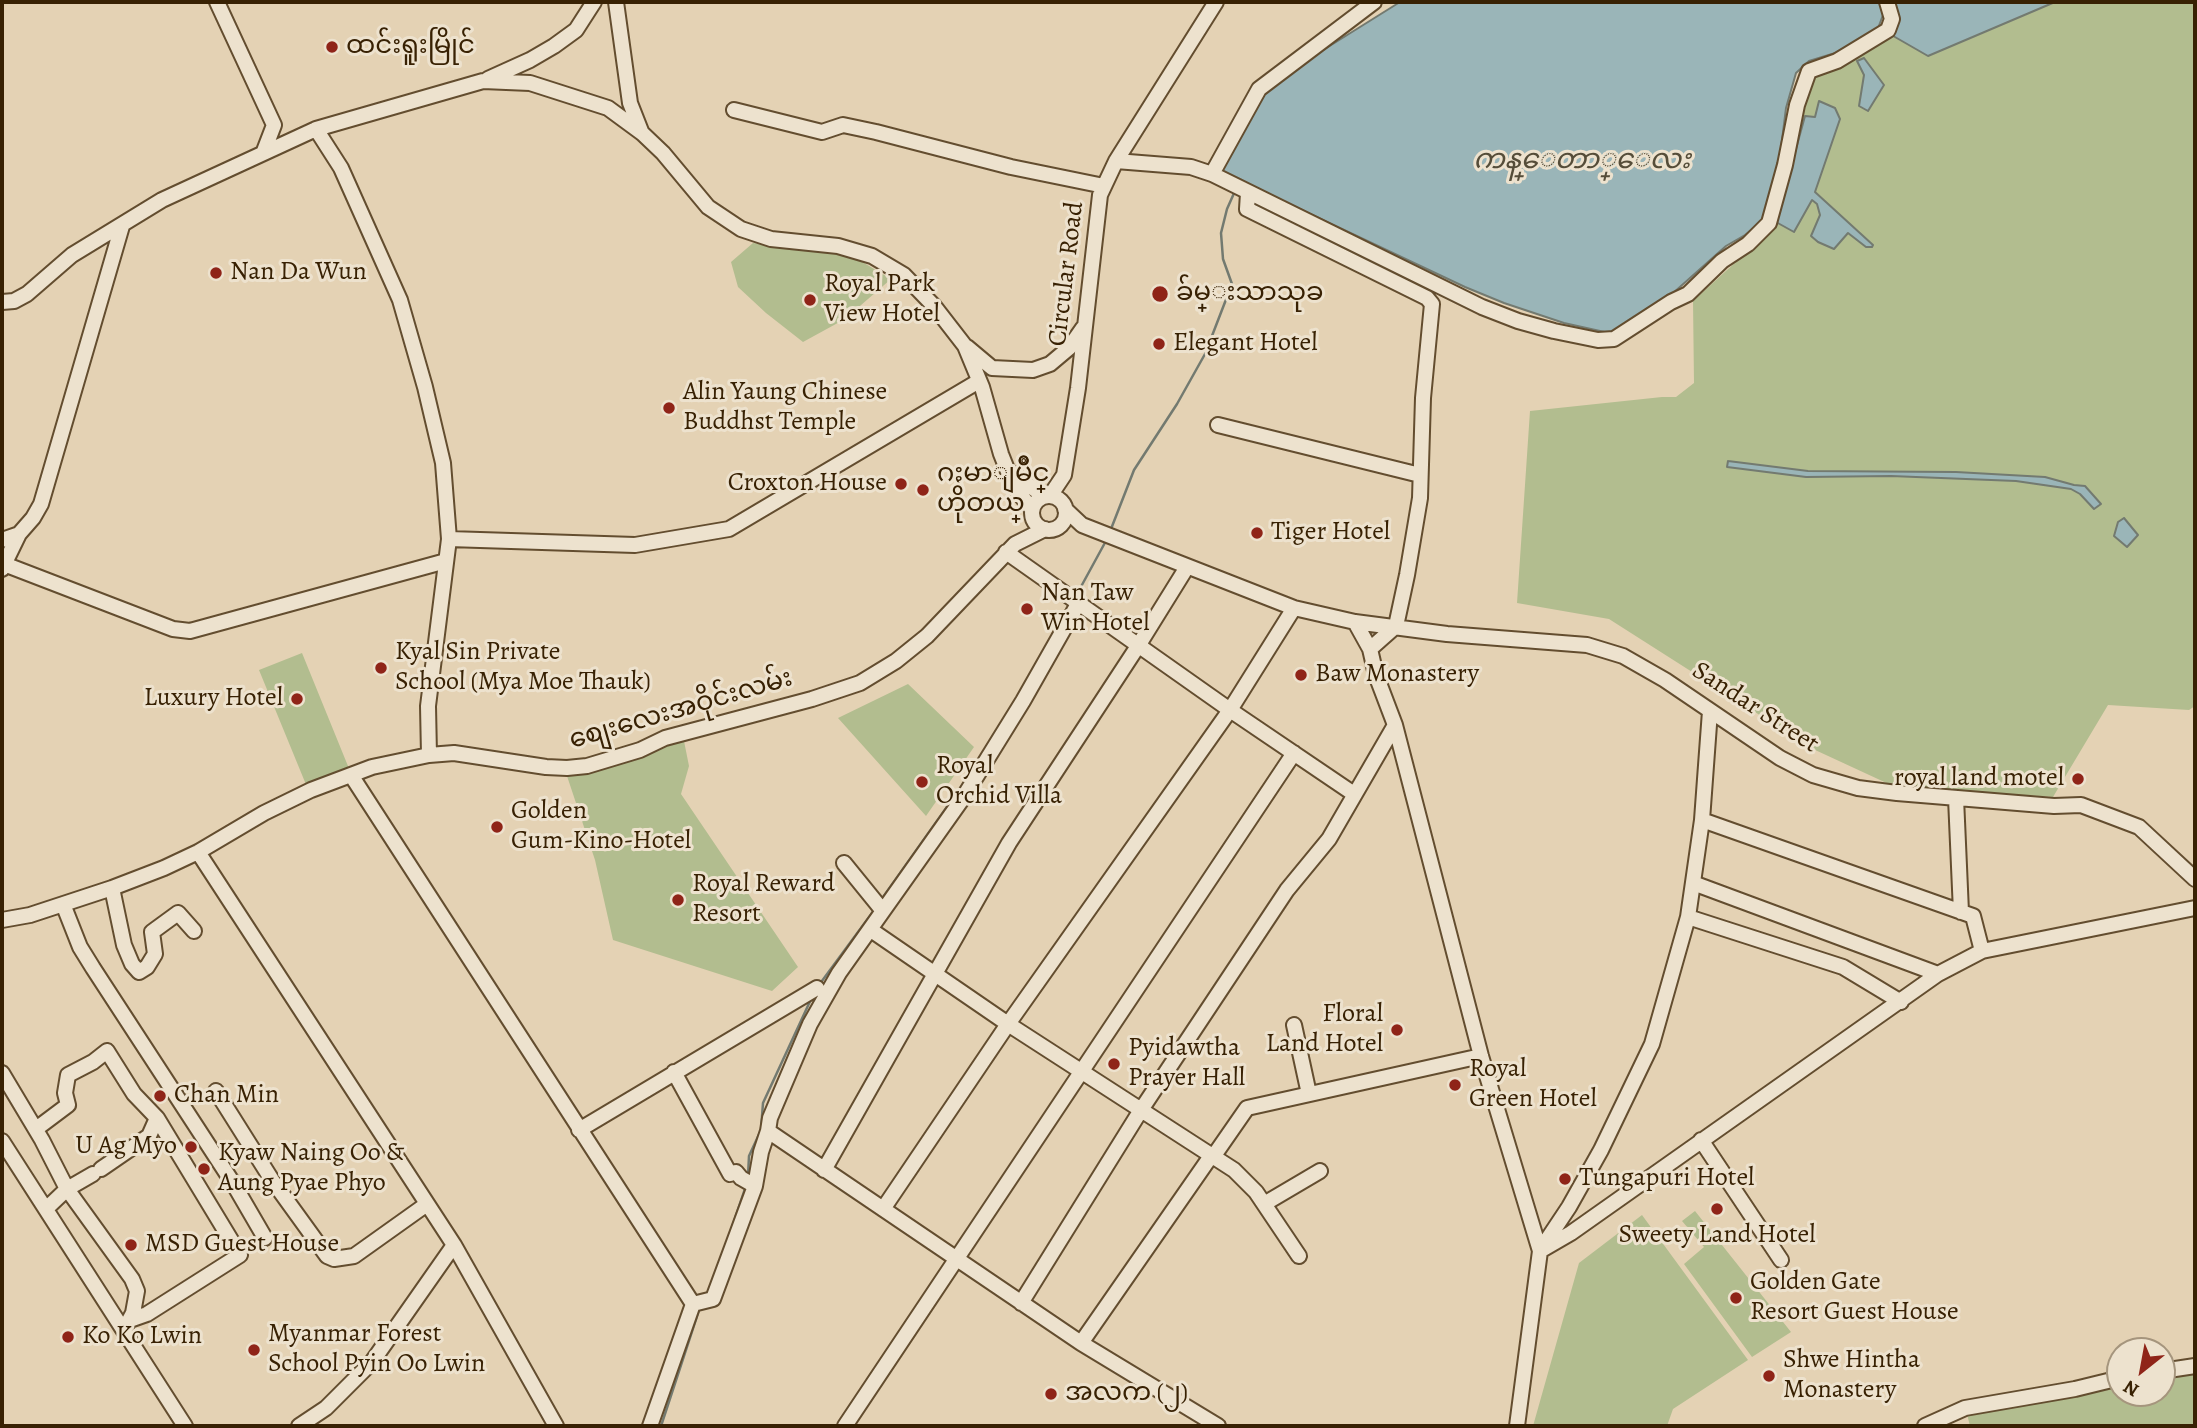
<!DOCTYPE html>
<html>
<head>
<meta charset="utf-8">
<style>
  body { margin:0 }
  #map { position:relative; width:2197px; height:1428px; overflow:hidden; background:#e4d2b4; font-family:Alegreya,serif }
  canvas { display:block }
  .frame { position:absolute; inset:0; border:4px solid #382103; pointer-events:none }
  .north { position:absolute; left:2106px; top:1337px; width:70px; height:70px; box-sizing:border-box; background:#ede2ce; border:2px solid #a5957d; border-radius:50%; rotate:211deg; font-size:19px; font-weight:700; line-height:28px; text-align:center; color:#382103 }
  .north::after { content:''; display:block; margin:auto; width:24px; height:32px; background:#8f2418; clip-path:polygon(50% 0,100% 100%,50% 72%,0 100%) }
</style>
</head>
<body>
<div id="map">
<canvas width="2197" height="1428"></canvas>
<div class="frame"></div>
<div class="north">N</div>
</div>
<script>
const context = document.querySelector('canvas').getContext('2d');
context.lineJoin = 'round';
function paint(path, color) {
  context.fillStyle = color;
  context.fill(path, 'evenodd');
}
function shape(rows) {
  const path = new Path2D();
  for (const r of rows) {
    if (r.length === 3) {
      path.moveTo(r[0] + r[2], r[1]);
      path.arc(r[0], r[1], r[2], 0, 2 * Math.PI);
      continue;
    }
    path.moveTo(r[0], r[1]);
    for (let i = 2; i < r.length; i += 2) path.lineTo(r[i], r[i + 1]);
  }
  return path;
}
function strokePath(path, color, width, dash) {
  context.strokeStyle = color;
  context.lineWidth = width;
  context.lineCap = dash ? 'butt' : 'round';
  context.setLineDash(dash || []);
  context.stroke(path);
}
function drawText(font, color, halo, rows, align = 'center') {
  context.font = font + ' Alegreya,"Noto Sans Myanmar",serif';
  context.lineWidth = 6;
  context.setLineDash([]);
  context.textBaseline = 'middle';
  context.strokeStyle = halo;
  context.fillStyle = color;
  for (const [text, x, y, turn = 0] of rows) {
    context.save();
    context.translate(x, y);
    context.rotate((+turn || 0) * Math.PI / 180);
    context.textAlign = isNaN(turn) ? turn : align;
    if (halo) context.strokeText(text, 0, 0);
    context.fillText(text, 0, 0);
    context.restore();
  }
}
const green = shape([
  [2055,2,2195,2,2195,706,2189,710,2108,705,2053,797,1893,786,1813,749,1609,619,1517,603,1530,411,1662,397,1676,397,1694,383,1693,301,1771,230,1812,74,1888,33,1928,56],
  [753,243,828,251,859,260,891,279,845,319,803,342,766,313,738,287,731,262],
  [302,653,350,771,307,787,259,670],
  [908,684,974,747,926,816,838,718],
  [684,741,689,766,681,794,798,967,772,991,613,940,595,860,566,773,585,772],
  [1695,1211,1791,1332,1752,1357,1684,1264,1704,1247,1682,1221],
  [1642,1215,1748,1360,1673,1409,1667,1426,1533,1426,1579,1263],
  [2195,1368,2195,1426,1970,1426,1966,1410,2120,1381,2120,1393,2162,1393,2162,1374]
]);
const water = shape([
  [1400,2,1880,2,1883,15,1877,31,1845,50,1809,61,1796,73,1786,108,1780,156,1772,194,1761,222,1745,235,1726,246,1672,294,1623,330,1609,333,1564,323,1504,303,1465,287,1219,171,1264,87,1400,2],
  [1894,2,2055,2,1928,56,1888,33,1898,14,1894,2],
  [1864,58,1884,85,1868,111,1859,106,1864,75,1857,61,1864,58],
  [1819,101,1835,108,1840,119,1815,192,1873,245,1872,247,1866,247,1848,233,1834,249,1818,242,1811,236,1820,215,1817,204,1812,200,1794,232,1776,222,1805,116,1815,117,1819,101],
  [1728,461,1808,471,1956,472,2045,477,2074,485,2085,486,2101,504,2094,509,2080,494,2071,489,2016,481,1891,476,1806,477,1727,467,1728,461],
  [2124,518,2138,535,2127,547,2114,536,2118,522,2124,518]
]);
const stream = shape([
  [1111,529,1134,470,1177,404,1205,354,1232,284,1223,259,1221,233,1227,209,1235,191],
  [1077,594,1107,539],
  [881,900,966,780],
  [819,985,875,909],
  [748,1176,749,1156,761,1130,763,1103,812,997],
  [732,1227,746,1186],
  [661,1426,700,1307]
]);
const minor = shape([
  [217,2,274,125,264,151],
  [616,2,630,103,641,131],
  [488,79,530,60,554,46,576,30,594,2],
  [734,110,822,132,843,125,876,132,1011,167,1104,186],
  [316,129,341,168,400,300,425,387,443,463,449,539,428,706,429,755],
  [1116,161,1191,167,1212,174,1482,307,1518,321,1554,331,1598,340,1614,339,1671,302,1688,294,1722,261,1748,244,1769,223,1785,165,1797,105,1809,71,1837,61,1888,30,1892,19,1887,2],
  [1212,174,1259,89,1374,2],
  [1248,193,1247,209,1427,298,1432,304,1423,398,1420,498,1407,575,1396,626,1370,649],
  [2,302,14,301,27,294,72,255,162,200,316,129,483,81,530,83,608,108,642,133,663,153,708,207,741,229,771,239,838,246,872,256,904,275,934,306,965,346,982,387,1001,454,1014,487,1032,509],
  [967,347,992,368,1033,370,1050,364,1069,348,1083,328],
  [1218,425,1420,475],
  [1010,472,1044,496],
  [1050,496,1064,475,1078,388,1100,195,1116,161,1216,2],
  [1049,513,17],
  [1065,509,1082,525,1294,608,1355,622,1447,634,1587,645,1623,656,1665,680,1780,758,1813,775,1858,788,1897,793,2054,806,2081,805,2139,827,2195,879],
  [449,539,635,545,729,529,979,381],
  [2,540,19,534],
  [1006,552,1230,710,1354,794],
  [2,560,4,564,173,629,190,631,446,561],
  [2,569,19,534,33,518,41,504,122,226],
  [1355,622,1370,649,1376,675,1395,725,1481,1056,1540,1251,1517,1426],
  [351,775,693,1304],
  [1956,798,1961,912],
  [1702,820,1973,916,1982,951],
  [198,852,454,1245,556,1426],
  [844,863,883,911],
  [1693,883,1938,974],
  [112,888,124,945,132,964,139,972,147,967,155,954,152,932,178,913,194,931],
  [63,904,80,947,93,968,233,1183,265,1238],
  [1688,917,1843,967,1901,1002],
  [2,920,30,915,112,888,164,868,198,852,264,813,311,790,372,767,429,755,454,753,546,767,567,768,587,766,640,750,665,738,812,699,860,683,896,661,927,636,1015,544,1045,529],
  [871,930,1008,1024,1234,1170,1256,1192,1299,1256],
  [1294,1025,1309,1094],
  [674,1072,730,1174,736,1172,741,1178,755,1186],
  [2,1073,42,1140,67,1189,93,1174],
  [216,1091,272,1180,327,1256,334,1259,354,1256,427,1204],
  [36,1129,68,1105,65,1093,68,1075,93,1062,107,1051,134,1094,157,1118],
  [579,1130,817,988],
  [768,1131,1081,1343,1218,1426],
  [1701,1140,1781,1260],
  [2,1141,185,1426],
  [1213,1157,1247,1108,1481,1056],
  [101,1169,149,1136,157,1118,240,1255,147,1314,130,1320],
  [824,1170,1009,843,1138,646,1187,567],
  [1264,1204,1320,1171],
  [46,1209,67,1189,132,1279,137,1291,133,1313,126,1326],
  [883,1209,1008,1024,1230,710,1294,608],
  [1541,1249,1569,1207,1601,1150,1652,1044,1688,917,1702,820,1710,711],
  [1540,1251,1571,1233,1938,974,1982,951,2195,908],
  [1021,1303,1141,1110,1287,890,1329,839,1395,725],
  [1081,1343,1211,1156],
  [2162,1371,2195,1366],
  [299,1426,326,1408,372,1362,454,1245],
  [650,1426,693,1304,713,1299,755,1186,761,1152,768,1131,770,1118,810,1024,839,973,963,798,1023,701,1078,604],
  [845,1426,1294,753],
  [1925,1426,1965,1408,2075,1389,2120,1378]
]);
const markers = [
  [332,47,7,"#8f2418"],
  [216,273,7,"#8f2418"],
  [1160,294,9,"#8f2418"],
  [810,300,7,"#8f2418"],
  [1159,344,7,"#8f2418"],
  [669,408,7,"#8f2418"],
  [901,484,7,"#8f2418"],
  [923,490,7,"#8f2418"],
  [1257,533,7,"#8f2418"],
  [1027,609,7,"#8f2418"],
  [381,668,7,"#8f2418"],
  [1301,675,7,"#8f2418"],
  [297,699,7,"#8f2418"],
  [2078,779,7,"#8f2418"],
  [922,782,7,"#8f2418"],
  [497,827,7,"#8f2418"],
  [678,900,7,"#8f2418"],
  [1397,1030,7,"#8f2418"],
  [1114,1064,7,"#8f2418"],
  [1455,1085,7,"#8f2418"],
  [160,1096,7,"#8f2418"],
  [191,1147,7,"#8f2418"],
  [204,1169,7,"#8f2418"],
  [1565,1179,7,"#8f2418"],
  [1717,1209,7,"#8f2418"],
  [131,1245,7,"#8f2418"],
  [1736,1298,7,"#8f2418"],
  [68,1337,7,"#8f2418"],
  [254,1350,7,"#8f2418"],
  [1769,1376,7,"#8f2418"],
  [1051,1394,7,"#8f2418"]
];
const poiNames = [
  ["ထင်းရူးမြိုင်",346,47],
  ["Nan Da Wun",230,273],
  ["Royal Park",824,285],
  ["View Hotel",824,315],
  ["ခ်မ္းသာသုခ",1176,294],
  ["Elegant Hotel",1173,344],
  ["Alin Yaung Chinese",683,393],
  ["Buddhst Temple",683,423],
  ["ဂႏမာျမိဳင္",937,475],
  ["ဟိုတယ္",937,505],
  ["Croxton House",887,484,"right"],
  ["Tiger Hotel",1271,533],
  ["Nan Taw",1041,594],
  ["Win Hotel",1041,624],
  ["Kyal Sin Private",395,653],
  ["School (Mya Moe Thauk)",395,683],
  ["Baw Monastery",1315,675],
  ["Luxury Hotel",283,699,"right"],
  ["Royal",936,767],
  ["Orchid Villa",936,797],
  ["royal land motel",2064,779,"right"],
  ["Golden",511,812],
  ["Gum-Kino-Hotel",511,842],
  ["Royal Reward",692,885],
  ["Resort",692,915],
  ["Floral",1383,1015,"right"],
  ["Land Hotel",1383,1045,"right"],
  ["Pyidawtha",1128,1049],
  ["Prayer Hall",1128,1079],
  ["Royal",1469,1070],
  ["Green Hotel",1469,1100],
  ["Chan Min",174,1096],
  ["U Ag Myo",177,1147,"right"],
  ["Kyaw Naing Oo &",218,1154],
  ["Aung Pyae Phyo",218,1184],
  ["Tungapuri Hotel",1579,1179],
  ["Sweety Land Hotel",1717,1236,"center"],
  ["MSD Guest House",145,1245],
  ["Golden Gate",1750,1283],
  ["Resort Guest House",1750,1313],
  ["Myanmar Forest",268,1335],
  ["School Pyin Oo Lwin",268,1365],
  ["Ko Ko Lwin",82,1337],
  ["Shwe Hintha",1783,1361],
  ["Monastery",1783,1391],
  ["အလက (၂)",1065,1394]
];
const streetNames = [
  ["Circular Road",1067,274,-83],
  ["Sandar Street",1755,708,33],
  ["စျေးလေးအဝိုင်းလမ်း",681,710,-16]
];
const waterNames = [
  ["ကန္ေတာ္ေလး",1582,161]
];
paint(green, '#b2bd8f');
paint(water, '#9ab5b8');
strokePath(water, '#737a70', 2);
strokePath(stream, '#737a70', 2.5);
strokePath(minor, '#634d2f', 18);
strokePath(minor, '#ede2ce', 14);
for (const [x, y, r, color] of markers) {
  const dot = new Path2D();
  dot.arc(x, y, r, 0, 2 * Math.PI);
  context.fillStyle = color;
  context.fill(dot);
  strokePath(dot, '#ede2ce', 2.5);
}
drawText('26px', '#382103', '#ede2ce', poiNames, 'left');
drawText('26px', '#382103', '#ede2ce', streetNames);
drawText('italic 28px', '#554d39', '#ede2ce', waterNames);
</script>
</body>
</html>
